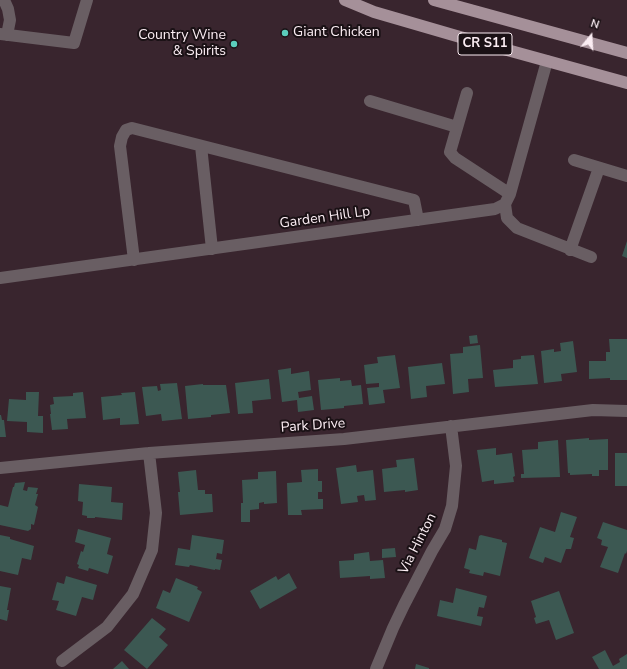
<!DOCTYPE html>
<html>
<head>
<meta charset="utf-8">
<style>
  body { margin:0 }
  #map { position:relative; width:627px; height:669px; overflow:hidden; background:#39252e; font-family:"Nunito Sans",sans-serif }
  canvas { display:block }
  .north { position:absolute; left:571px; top:16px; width:40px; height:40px; -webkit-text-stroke:3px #1a1115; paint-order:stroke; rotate:18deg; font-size:11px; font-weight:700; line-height:16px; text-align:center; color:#fbedf3 }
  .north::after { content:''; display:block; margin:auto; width:14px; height:18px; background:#fbedf3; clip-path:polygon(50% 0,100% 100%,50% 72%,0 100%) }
</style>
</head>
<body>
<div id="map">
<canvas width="627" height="669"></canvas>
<div class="north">N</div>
</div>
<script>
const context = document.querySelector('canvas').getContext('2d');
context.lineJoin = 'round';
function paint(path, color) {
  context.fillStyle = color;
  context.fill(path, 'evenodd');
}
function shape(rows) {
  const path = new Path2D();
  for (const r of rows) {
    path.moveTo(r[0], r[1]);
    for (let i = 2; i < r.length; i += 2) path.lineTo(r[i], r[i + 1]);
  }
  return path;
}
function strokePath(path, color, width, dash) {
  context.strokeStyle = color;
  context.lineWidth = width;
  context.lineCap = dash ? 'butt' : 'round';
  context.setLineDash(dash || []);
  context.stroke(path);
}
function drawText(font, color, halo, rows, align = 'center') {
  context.font = font + ' "Nunito Sans",sans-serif';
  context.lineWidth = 4;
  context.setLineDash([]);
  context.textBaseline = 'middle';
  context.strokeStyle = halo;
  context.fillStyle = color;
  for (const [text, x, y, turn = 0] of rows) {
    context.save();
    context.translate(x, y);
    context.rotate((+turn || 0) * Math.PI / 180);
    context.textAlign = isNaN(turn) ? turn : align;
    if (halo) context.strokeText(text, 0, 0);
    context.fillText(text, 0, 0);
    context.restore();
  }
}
const building = shape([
  [627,241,627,258,622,256],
  [477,335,478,343,470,344,469,336],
  [609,339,627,339,627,380,610,380,610,378,589,379,589,361,606,361,606,352,610,352],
  [573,341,577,372,561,374,562,381,544,383,541,351,554,349,554,352,561,351,560,343],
  [480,345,483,378,468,379,469,392,453,394,450,354,463,353,463,347],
  [395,355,400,388,383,390,385,403,369,405,367,388,379,387,379,383,366,384,364,365,378,363,377,357],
  [534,355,538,384,495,387,493,370,513,368,513,360,521,359,521,356],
  [442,363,445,384,426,386,427,397,411,399,408,367],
  [291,368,291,374,309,371,311,390,298,392,299,398,312,396,314,410,298,412,297,400,282,402,278,370],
  [340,378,340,381,351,380,352,386,361,385,363,404,344,406,344,408,321,410,318,380],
  [269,379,271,399,252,401,253,413,238,414,235,383],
  [177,383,182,419,162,421,161,414,146,416,142,387,157,386,158,391,161,390,160,384],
  [203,384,203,385,226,385,230,413,211,415,211,417,188,419,185,386],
  [26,392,39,392,38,416,43,416,43,433,27,432,27,422,7,421,9,399,26,400],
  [83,392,86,418,67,419,68,429,52,430,50,414,51,414,50,405,54,404,53,397,73,396,73,393],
  [135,392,139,424,120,425,120,418,103,420,101,397,122,395,121,393],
  [0,415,1,415,2,420,4,420,6,437,0,437],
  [589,438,589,440,608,439,608,470,599,470,599,476,592,476,592,474,570,475,570,473,568,473,566,440],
  [558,440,560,477,521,478,521,474,524,474,522,450,538,449,538,442],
  [496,448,496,455,512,453,515,476,513,477,514,482,494,484,494,480,482,482,477,450],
  [615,453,627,453,627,486,615,486],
  [414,458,418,490,405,492,405,490,384,492,382,469,397,467,396,460],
  [356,465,357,472,373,470,376,500,365,501,364,495,357,496,358,502,341,504,336,468],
  [318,469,318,481,322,481,322,492,318,492,318,499,323,499,323,509,301,510,302,515,288,515,287,483,302,482,301,470],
  [196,470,198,490,205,490,205,494,212,494,213,512,180,515,178,492,180,492,178,472],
  [276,471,277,503,264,504,264,502,259,503,259,509,250,510,250,522,241,522,241,503,243,503,242,480,258,479,258,472],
  [25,482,23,490,27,491,28,487,38,488,36,494,38,494,35,505,38,507,34,525,31,524,31,529,28,531,0,525,0,505,8,507,13,487,14,487,15,483],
  [79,484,112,487,111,502,123,503,122,520,95,517,95,518,87,518,87,516,82,515,83,502,78,501],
  [561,512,577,517,570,537,574,538,571,549,566,549,561,563,545,557,543,563,529,558,540,527,555,532],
  [603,522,627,530,627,551,626,554,625,553,618,573,600,567,608,547,601,545,602,540,597,538],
  [78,529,111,538,107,554,113,556,108,574,89,568,88,571,78,568,79,565,77,564,81,551,83,552,85,545,75,542],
  [0,535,10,537,10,539,34,546,31,560,22,558,18,575,0,571],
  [192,535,224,540,222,554,217,553,216,559,222,560,220,570,215,569,215,570,190,565,189,567,175,565,178,548,190,550],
  [481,535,502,540,502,542,507,543,500,576,484,572,483,576,469,573,470,570,464,568,469,548,476,550,479,536],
  [395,548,396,557,382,558,382,549],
  [369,552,370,561,383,560,385,578,370,579,370,576,340,578,339,561,354,560,354,554],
  [289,573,297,588,260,609,250,591,276,576,278,580],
  [66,576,97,585,93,600,82,597,76,616,56,610,59,601,52,600,57,582,64,584],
  [176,578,198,587,197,589,202,592,189,622,156,608,163,590,170,593],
  [0,586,11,588,7,610,9,610,7,621,0,619],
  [456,588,487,596,484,608,479,607,477,616,483,617,481,626,437,616,440,600,453,603],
  [559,591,574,633,556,640,549,620,536,624,534,618,536,617,531,601],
  [152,618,166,629,159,637,168,645,147,669,124,650],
  [605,650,613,666,620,662,619,659,627,654,627,669,599,669,592,657],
  [122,661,129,669,113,669],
  [416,664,429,668,429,669,415,669]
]);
const minor = shape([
  [4,0,8,9,10,20,7,35],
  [0,34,74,43,87,0],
  [467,93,450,152,455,158,510,194],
  [370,101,457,127],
  [201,146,212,249],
  [574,160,627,176],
  [505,204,507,218,517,228,591,257],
  [570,250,599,168],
  [134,260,120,146,122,137,126,130,132,128,414,200,418,220],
  [0,278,495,209,505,204,510,194,547,61],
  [0,468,149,453,344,439,593,410,627,411],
  [62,661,107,627,133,594,152,550,156,513,149,453],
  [376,669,393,628,404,605,432,551,445,529,452,506,456,466,451,426]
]);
const major = shape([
  [345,0,374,12,460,37,627,83],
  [434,0,627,53]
]);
const markers = [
  [285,33,4,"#5bcebc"],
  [234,44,4,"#5bcebc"]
];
const shields = [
  [485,44,54]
];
const shieldNames = [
  ["CR S11",485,44]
];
const poiNames = [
  ["Giant Chicken",293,33],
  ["Country Wine",226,36,"right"],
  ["& Spirits",226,52,"right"]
];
const streetNames = [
  ["Garden Hill Lp",325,218,-8],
  ["Park Drive",313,426,-4],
  ["Via Hinton",418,544,-63]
];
paint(building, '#3c5852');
strokePath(minor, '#695e63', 12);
strokePath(major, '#a59099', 12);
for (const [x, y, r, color] of markers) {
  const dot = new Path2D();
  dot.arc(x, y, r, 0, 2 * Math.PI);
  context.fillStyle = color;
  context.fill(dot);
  strokePath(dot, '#1a1115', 1.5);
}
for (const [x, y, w] of shields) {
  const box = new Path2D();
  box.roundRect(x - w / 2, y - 11, w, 22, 3);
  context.fillStyle = '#1a1115';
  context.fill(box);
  strokePath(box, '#fbedf3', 1);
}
drawText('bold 13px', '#fbedf3', null, shieldNames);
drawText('14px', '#fbedf3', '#1a1115', poiNames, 'left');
drawText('14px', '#fbedf3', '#1a1115', streetNames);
</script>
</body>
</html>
